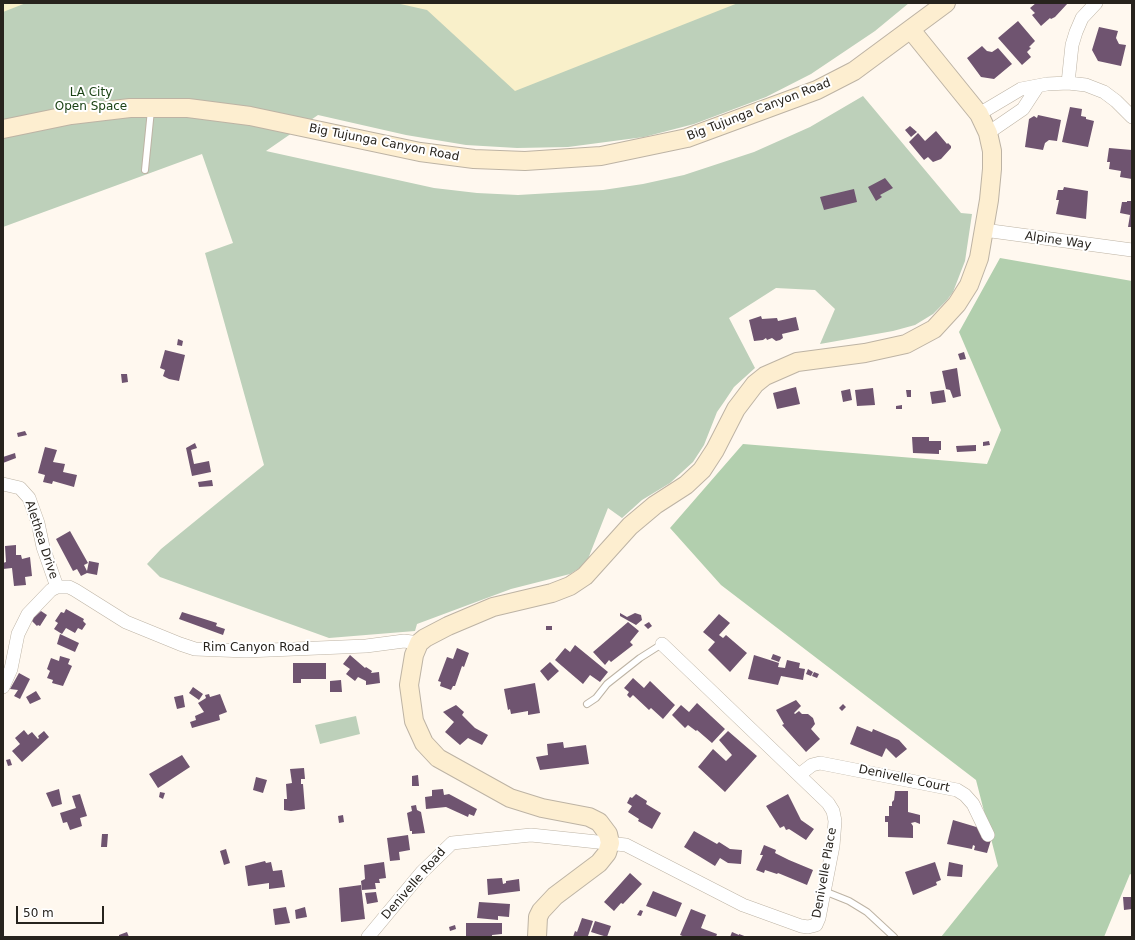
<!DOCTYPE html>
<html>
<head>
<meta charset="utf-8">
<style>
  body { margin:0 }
  #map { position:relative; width:1135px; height:940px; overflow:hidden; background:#fff8ef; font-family:"DejaVu Sans",sans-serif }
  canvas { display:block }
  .frame { position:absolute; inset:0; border:4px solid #27231d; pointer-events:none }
  .scale { position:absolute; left:16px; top:906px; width:88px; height:18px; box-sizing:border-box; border:2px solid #27231d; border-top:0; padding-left:5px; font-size:12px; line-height:14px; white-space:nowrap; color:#27231d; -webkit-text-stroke:3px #fff; paint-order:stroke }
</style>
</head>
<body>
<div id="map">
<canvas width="1135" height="940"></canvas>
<div class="frame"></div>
<div class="scale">50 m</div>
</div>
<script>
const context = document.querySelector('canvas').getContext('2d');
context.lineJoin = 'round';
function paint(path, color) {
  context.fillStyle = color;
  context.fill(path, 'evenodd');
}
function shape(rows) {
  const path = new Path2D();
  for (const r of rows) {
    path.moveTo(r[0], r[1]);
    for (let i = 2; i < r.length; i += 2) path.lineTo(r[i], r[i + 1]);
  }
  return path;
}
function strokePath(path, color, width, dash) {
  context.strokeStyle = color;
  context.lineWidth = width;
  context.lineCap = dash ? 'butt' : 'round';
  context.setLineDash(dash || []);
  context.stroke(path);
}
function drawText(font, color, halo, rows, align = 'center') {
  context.font = font + ' "DejaVu Sans",sans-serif';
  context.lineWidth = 4;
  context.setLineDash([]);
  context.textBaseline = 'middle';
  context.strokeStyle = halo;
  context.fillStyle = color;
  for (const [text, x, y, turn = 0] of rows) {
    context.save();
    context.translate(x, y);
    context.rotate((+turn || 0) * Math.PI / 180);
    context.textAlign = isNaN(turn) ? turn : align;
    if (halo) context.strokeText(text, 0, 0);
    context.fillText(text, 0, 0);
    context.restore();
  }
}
const green = shape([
  [3,3,909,3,875,31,811,74,766,97,694,124,644,137,568,147,517,148,466,145,406,135,318,115,266,151,434,188,477,193,518,195,603,190,643,184,684,175,754,152,810,127,863,96,961,213,972,214,965,261,953,292,947,300,933,314,915,325,893,331,820,344,835,309,815,290,776,288,729,318,755,368,734,387,724,402,717,412,704,445,693,462,670,483,642,500,622,518,608,508,586,564,570,574,511,589,417,624,415,631,329,638,160,577,147,564,161,549,264,465,205,253,233,243,202,154,3,227],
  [356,716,360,734,320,744,315,725]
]);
const forest = shape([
  [1000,258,1132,281,1132,875,1130,874,1104,937,941,937,998,866,976,780,721,585,670,528,743,444,987,464,1001,430,959,332]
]);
const sand = shape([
  [3,3,26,3,3,12],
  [396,3,738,3,515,91,427,10]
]);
const building = shape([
  [1036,3,1068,3,1055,17,1051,19,1050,18,1041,26,1032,15,1035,13,1030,8],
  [1018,21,1035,41,1029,47,1031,48,1027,52,1031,57,1022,65,998,38],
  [1099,27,1118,31,1116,38,1119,44,1126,45,1121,66,1098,61,1092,50],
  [982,46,987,51,992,52,998,48,1012,64,994,79,981,77,967,58],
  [1070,107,1082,109,1081,116,1086,117,1086,119,1094,121,1088,147,1062,142],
  [1038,115,1061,120,1057,141,1049,140,1045,143,1043,150,1025,147,1029,119,1034,116,1037,118],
  [910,126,917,132,911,137,905,130],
  [936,131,947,144,948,143,951,146,951,148,941,159,933,162,928,157,924,160,909,142,918,133,925,141],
  [1109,148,1132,150,1132,179,1120,177,1121,171,1109,169,1110,162,1107,162],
  [885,178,893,188,880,195,882,197,876,201,868,187],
  [1064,187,1088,191,1086,219,1056,214,1059,200,1056,200,1058,190,1063,190],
  [854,189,857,202,824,210,820,197],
  [1127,201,1132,201,1132,227,1128,227,1130,215,1120,213,1122,202,1127,202],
  [761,316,762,319,777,318,778,321,796,317,799,330,782,334,783,338,780,340,776,341,772,338,767,340,766,338,763,340,754,341,749,320],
  [178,339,183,341,182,346,177,345],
  [165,350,185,355,179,381,169,379,163,376,165,370,160,368],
  [964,352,966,359,960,360,958,354],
  [957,368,961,396,953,398,950,390,946,389,942,371],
  [121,374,127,374,128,382,122,383],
  [796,387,800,404,777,409,773,393],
  [873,388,875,405,857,406,855,390],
  [850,389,852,400,843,402,841,391],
  [906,390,911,390,911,397,907,397],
  [944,390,946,402,932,404,930,392],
  [902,405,902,409,896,409,896,406],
  [25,431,27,435,18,437,17,433],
  [912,437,929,437,929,441,941,441,941,450,939,450,939,454,913,453],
  [989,441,990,445,983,446,983,442],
  [195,443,197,448,191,450,194,464,209,461,211,472,192,476,186,448],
  [976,445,976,451,957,452,956,446],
  [45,447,57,450,53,462,65,464,63,472,77,475,74,487,53,481,52,484,43,482,45,475,38,473],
  [15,453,16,458,3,463,3,457],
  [212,480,213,486,199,487,198,482],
  [70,531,88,563,84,565,87,571,89,561,99,563,97,575,87,573,81,576,77,569,73,571,56,539],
  [16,545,16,555,21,555,22,559,30,557,32,576,25,577,26,585,14,586,12,568,3,569,3,563,6,562,5,546],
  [66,609,84,619,83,621,86,624,82,630,78,628,75,633,66,628,62,634,54,629,58,623,55,621,61,612,64,613],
  [41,611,47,615,40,626,38,625,37,626,31,620],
  [182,612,217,623,216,626,225,629,223,635,179,619],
  [620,613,627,617,635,613,641,615,642,620,636,625,620,616],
  [719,614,730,623,719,635,723,638,726,635,747,653,730,672,708,650,715,642,703,632],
  [628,622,639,631,630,642,633,645,611,662,609,660,605,665,593,652],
  [649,622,652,626,648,629,644,625],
  [546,626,552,626,552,630,546,630],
  [60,634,79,643,75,652,57,644],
  [575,645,608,672,600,682,590,675,583,684,555,660,565,648,570,652],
  [457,648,469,653,464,667,462,666,455,686,453,686,451,690,440,686,441,682,438,681,447,657,453,659],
  [773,654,781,657,779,662,771,659],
  [350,655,365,668,366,667,372,671,371,673,379,672,380,683,366,685,366,681,358,677,355,681,346,674,350,669,343,664],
  [754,655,779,663,778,667,785,668,787,660,800,663,799,668,805,669,803,680,781,676,778,685,748,679],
  [60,656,70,659,68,664,72,666,63,686,52,683,53,680,47,678,50,671,47,669,51,658,59,661],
  [550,662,559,671,548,681,540,671],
  [293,663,326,663,326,679,301,679,301,683,293,683],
  [808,669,813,672,811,676,806,674],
  [814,672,819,674,817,678,812,676],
  [19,673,30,679,20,699,14,696,18,690,10,689],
  [633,678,644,688,650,681,675,705,663,719,651,708,649,710,633,695,630,698,627,695,629,692,624,688],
  [341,680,342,692,330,692,330,681],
  [535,683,540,713,528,715,528,711,511,714,510,709,508,710,504,689],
  [193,687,203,694,199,700,189,693],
  [36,691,41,699,30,704,26,697],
  [209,694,210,697,220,694,227,712,219,715,220,720,192,728,190,722,196,720,195,716,204,712,198,703,206,698,205,695],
  [183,695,185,707,177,709,174,697],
  [796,700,801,706,794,713,795,714,799,711,802,714,808,714,813,718,815,724,811,729,820,739,806,752,782,725,784,724,776,710],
  [697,703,725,729,712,743,697,730,696,731,688,725,685,728,672,715,681,705,689,712],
  [843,704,846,707,842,711,839,708],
  [456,705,464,712,462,715,475,728,488,735,482,745,468,738,460,745,445,732,454,722,443,712],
  [857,726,872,732,873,729,899,740,907,749,896,758,886,748,882,757,850,744],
  [24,730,28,735,32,732,38,739,39,738,38,736,44,731,49,737,22,762,12,751,20,744,15,738],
  [728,731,757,756,725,792,698,767,713,749,726,761,732,755,719,740],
  [563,742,564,748,586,745,589,764,540,770,536,757,548,755,547,744],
  [182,755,190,767,158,788,149,774],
  [10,759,12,765,8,766,6,760],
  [304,768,305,779,301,779,301,784,303,784,305,809,291,811,284,810,284,799,287,799,286,784,292,783,290,769],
  [418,775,419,786,412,786,412,776],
  [256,777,267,780,263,793,253,790],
  [59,789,62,804,52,807,46,793],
  [443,789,444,795,449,794,477,809,474,816,469,814,468,817,446,807,426,809,425,797,432,796,432,790],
  [895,791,908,791,908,812,920,815,920,824,915,822,911,823,913,826,913,838,888,837,888,822,885,822,885,816,889,816,889,806,892,806,892,802,894,800],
  [160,792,165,793,163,799,159,797],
  [80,794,87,816,80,818,82,826,70,830,67,822,63,823,60,813,76,808,72,796],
  [636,794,647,801,646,804,661,813,652,829,638,821,639,819,628,812,632,806,627,803,630,797,632,798],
  [788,794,801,820,814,829,806,840,789,829,786,830,784,826,780,828,766,806],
  [416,805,417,810,421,812,425,833,412,834,412,831,410,831,407,813,412,811,411,806],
  [343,815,344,822,339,823,338,816],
  [953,820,983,829,981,837,991,840,987,853,974,850,975,846,973,845,972,849,947,844],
  [694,831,717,844,719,842,730,849,742,850,741,864,728,863,720,858,715,866,684,847],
  [102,834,108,834,107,847,101,847],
  [408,835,410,850,399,852,400,860,390,861,387,838],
  [764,845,776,850,775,853,789,860,813,870,807,885,778,873,777,874,765,870,764,873,756,870,763,855,760,855],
  [226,849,230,863,224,865,220,851],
  [265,861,266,863,271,862,273,871,282,870,285,887,269,889,269,883,248,886,245,866],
  [384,862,386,878,379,879,380,883,375,883,376,889,362,890,361,881,365,879,364,865],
  [935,862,941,880,936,882,937,885,913,895,905,872],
  [949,862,963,865,962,877,947,876],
  [630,873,642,884,623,904,621,903,614,911,604,902],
  [502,878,503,884,506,883,506,881,519,879,520,891,488,895,487,879],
  [361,885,365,919,341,922,339,888],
  [653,891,682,903,676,917,646,906],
  [376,892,378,902,367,904,365,893],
  [1123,897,1132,897,1132,909,1124,910],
  [479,902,510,904,509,917,498,916,498,920,477,918],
  [286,907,290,923,275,925,273,909],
  [305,907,307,917,296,919,295,910],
  [691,909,706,915,701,928,717,934,716,937,685,937,680,935],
  [640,910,643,911,641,916,637,915],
  [582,918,593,921,588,936,592,937,573,937,575,931,577,932],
  [595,921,611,926,607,937,591,932],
  [466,923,502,923,502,934,492,935,492,937,466,937],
  [455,925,456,929,450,931,449,927],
  [127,932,129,937,119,937,119,935],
  [732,932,739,935,739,934,747,937,730,937]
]);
const lane = shape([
  [145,170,151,110],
  [587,704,596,698,607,684,640,658,662,644],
  [824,891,849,901,867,912,894,937]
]);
const street = shape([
  [1068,83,1072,45,1076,32,1082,18,1096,3],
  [979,114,1021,89,1047,84,1068,83,1086,85,1104,92,1116,101,1132,117],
  [988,133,1023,109,1038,86],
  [984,230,1132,250],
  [3,484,20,488,29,498,38,523,43,547,57,587],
  [3,687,11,669,18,634,28,614,51,590,57,587,69,587,75,590,126,622,180,644,195,649,246,651,366,646,404,641,419,643],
  [799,775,812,765,820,763,957,790,965,795,973,804,988,835],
  [368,937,422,872,452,843,531,835,626,845,743,905,801,926,808,927,816,925,819,918,833,846,835,821,833,811,828,803,662,644]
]);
const secondary = shape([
  [3,129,71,115,130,108,188,108,250,116,420,152,474,159,525,161,601,156,687,138,817,90,854,71,946,3],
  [537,937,538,917,541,911,555,896,599,863,607,853,610,843,608,834,599,822,589,817,542,808,510,798,438,758,424,743,414,721,409,685,414,655,419,643,425,638,448,626,493,607,552,593,570,586,585,576,630,526,655,505,686,485,702,470,715,450,736,409,755,384,765,376,797,362,865,353,906,344,934,329,957,304,969,285,979,258,989,200,992,169,992,151,988,133,979,114,911,30]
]);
const parkNames = [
  ["LA City",91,93],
  ["Open Space",91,107]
];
const streetNames = [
  ["Big Tujunga Canyon Road",759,110,-21],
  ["Big Tujunga Canyon Road",384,143,11],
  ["Alpine Way",1058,241,8],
  ["Alethea Drive",41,540,72],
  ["Rim Canyon Road",256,648],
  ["Denivelle Court",904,779,12],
  ["Denivelle Place",825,873,-80],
  ["Denivelle Road",414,884,-49]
];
paint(green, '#bdd0ba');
paint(forest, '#b2cfae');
paint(sand, '#f9f0ca');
paint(building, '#6f5470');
strokePath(lane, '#bdb3a4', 8);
strokePath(street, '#bdb3a4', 14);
strokePath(secondary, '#bdb3a4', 20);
strokePath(lane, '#fff', 6);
strokePath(street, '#fff', 13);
strokePath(secondary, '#fdeed0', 18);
drawText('12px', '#1b4215', '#fff', parkNames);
drawText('12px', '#27231d', '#fff', streetNames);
</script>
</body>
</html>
